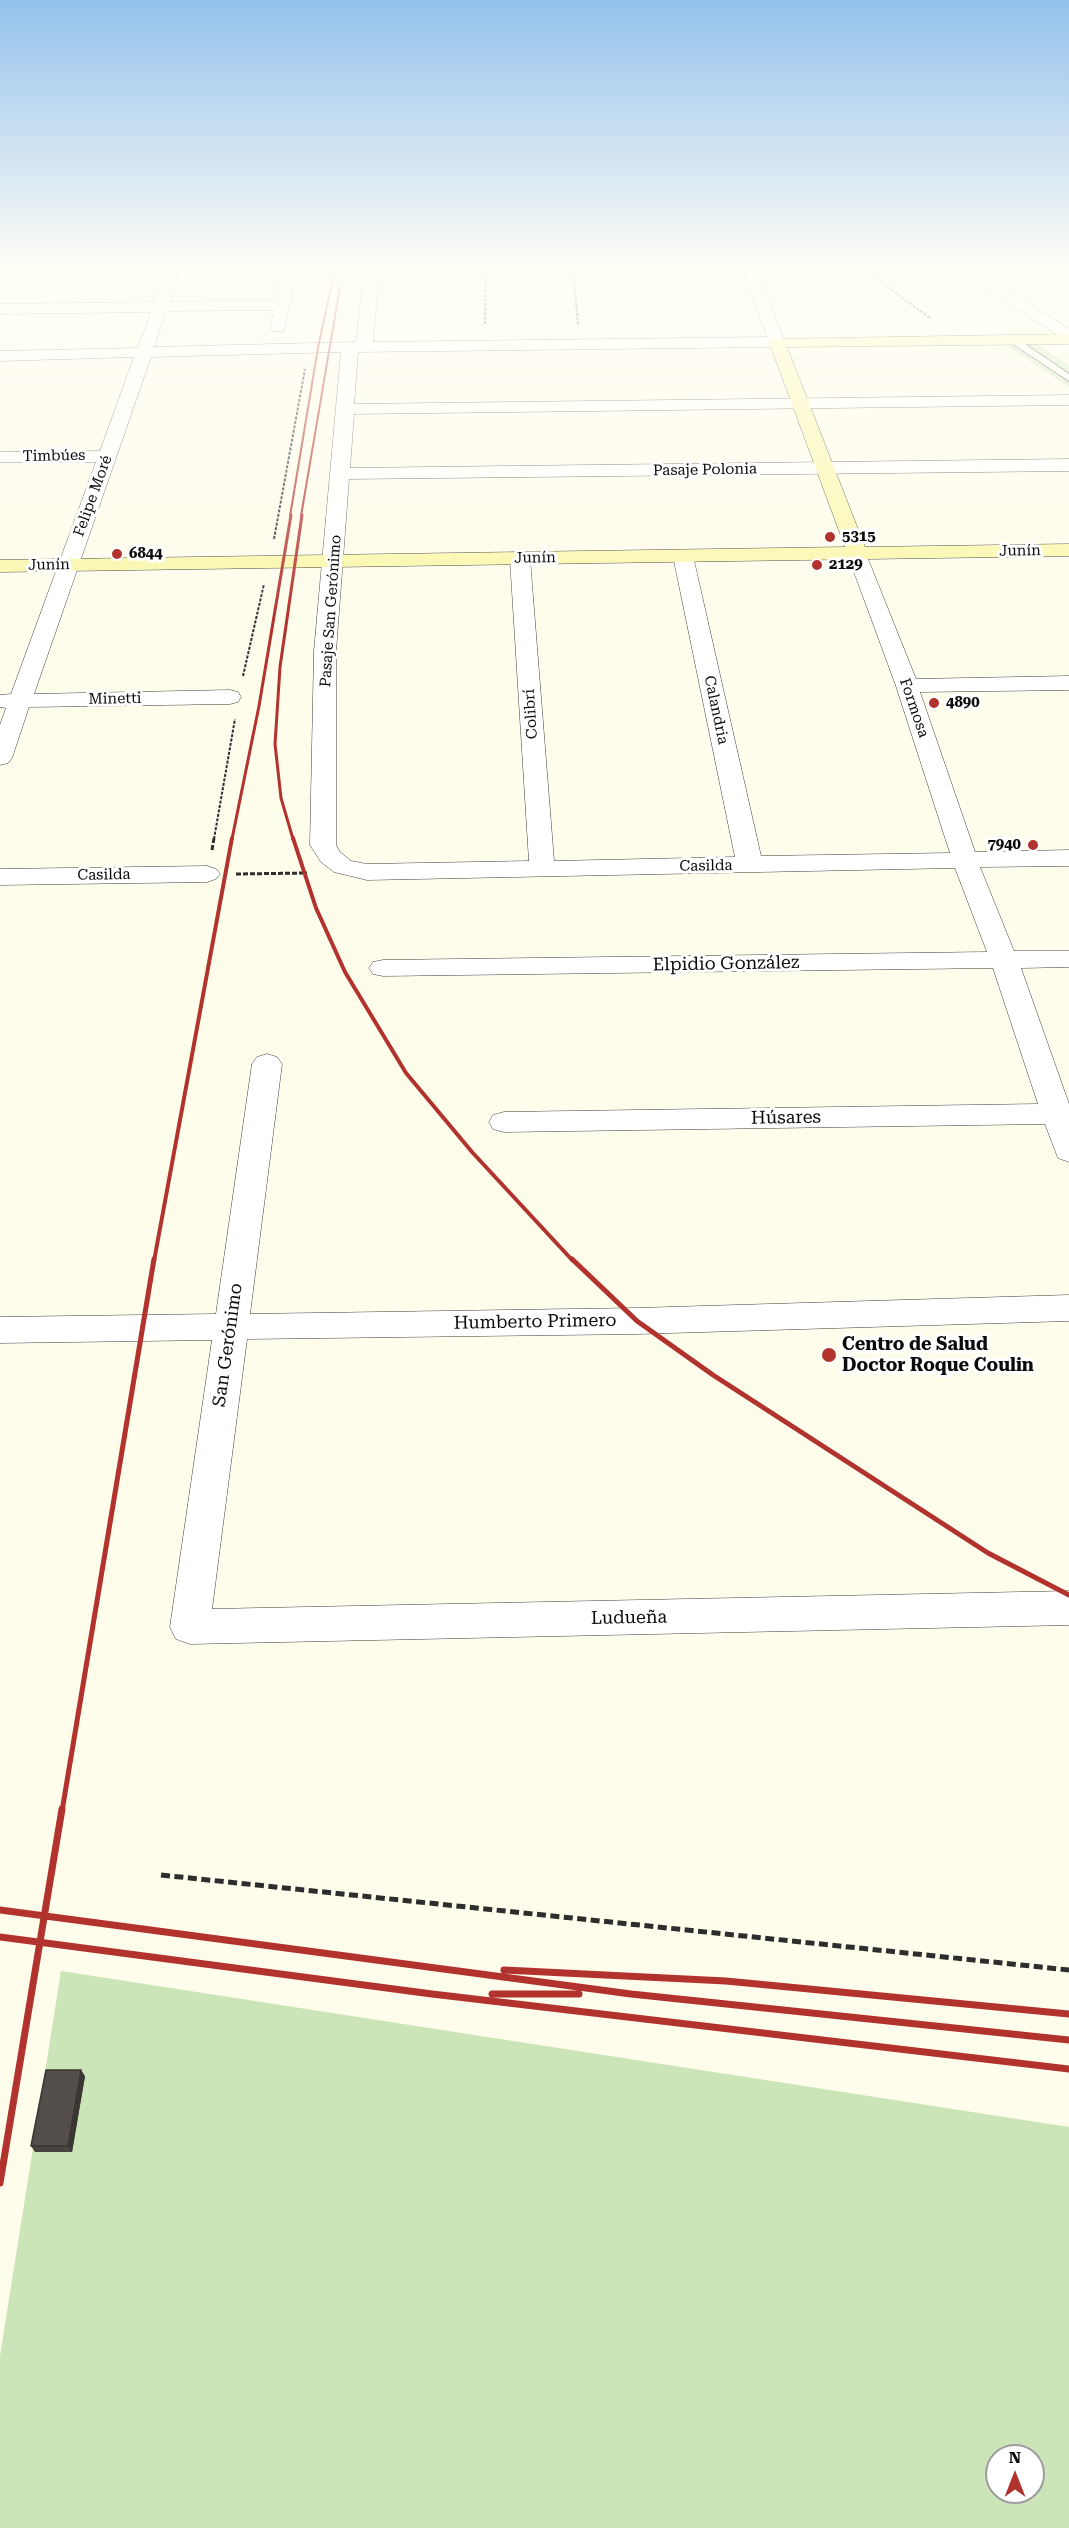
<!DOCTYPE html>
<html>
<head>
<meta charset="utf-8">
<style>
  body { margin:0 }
  #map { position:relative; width:1069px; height:2528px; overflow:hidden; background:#fefceb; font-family:"Roboto Serif",serif }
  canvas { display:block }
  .north { position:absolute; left:985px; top:2444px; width:60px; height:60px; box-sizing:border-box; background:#fff; border:2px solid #9d9d9d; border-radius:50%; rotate:0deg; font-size:16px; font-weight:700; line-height:24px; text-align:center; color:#0b0b0b }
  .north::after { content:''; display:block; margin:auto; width:21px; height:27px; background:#b2322d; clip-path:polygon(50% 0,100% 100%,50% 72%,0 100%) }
</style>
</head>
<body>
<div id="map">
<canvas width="1069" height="2528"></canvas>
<div class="north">N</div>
</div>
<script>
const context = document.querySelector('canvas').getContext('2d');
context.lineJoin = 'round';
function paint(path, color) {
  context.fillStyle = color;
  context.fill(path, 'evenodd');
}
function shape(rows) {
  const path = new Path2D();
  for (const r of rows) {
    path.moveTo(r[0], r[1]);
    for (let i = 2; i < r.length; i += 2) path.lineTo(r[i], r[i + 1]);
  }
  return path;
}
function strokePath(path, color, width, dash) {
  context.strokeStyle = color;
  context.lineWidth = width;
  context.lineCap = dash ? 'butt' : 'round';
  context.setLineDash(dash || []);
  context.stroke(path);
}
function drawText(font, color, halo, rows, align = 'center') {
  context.font = font + ' "Roboto Serif",serif';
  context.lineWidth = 6;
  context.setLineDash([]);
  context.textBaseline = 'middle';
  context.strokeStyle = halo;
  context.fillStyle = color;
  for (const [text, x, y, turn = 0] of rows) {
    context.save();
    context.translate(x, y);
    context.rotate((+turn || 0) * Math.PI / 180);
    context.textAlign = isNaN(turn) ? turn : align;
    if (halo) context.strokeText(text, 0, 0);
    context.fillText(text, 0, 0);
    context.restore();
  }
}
const green = shape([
  [1030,339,1069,366,1069,387,998,340],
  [61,1971,1069,2127,1069,2528,0,2528,0,2356],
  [997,2456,1033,2456,1033,2492,997,2492]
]);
const pathFar2 = shape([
  [573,268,578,324],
  [862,268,930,318],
  [485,324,486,268],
  [274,539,305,369],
  [243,676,264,584],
  [214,839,235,719]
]);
const pathFar1 = shape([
  [212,850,214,838],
  [236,874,307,873]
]);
const path = shape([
  [161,1875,1069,1970]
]);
const service = shape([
  [1010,338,1016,338,1069,374,1069,381,1010,342,1010,338]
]);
const minor = shape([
  [167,268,181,268,170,302,276,300,283,268,297,268,284,331,272,331,270,328,274,310,166,311,154,347,356,342,365,268,379,268,373,342,767,337,742,268,756,268,785,342,777,347,358,352,354,404,1069,395,1069,405,354,414,350,468,1069,459,1069,471,349,479,336,651,336,845,340,852,351,861,367,864,529,861,510,559,513,555,520,553,527,555,530,559,554,861,735,857,673,556,676,552,683,550,690,552,693,556,761,856,950,853,896,686,847,553,850,549,857,547,864,549,916,679,1069,676,1069,690,920,692,975,852,1069,850,1069,866,980,867,1014,951,1069,951,1069,967,1021,968,1069,1104,1069,1162,1058,1158,1045,1124,504,1132,493,1129,489,1122,493,1115,504,1112,1038,1104,993,968,383,976,373,974,369,968,373,962,383,960,987,952,955,868,367,880,334,872,321,862,310,845,314,651,341,352,151,357,34,694,230,690,238,692,241,697,238,702,230,704,29,707,12,758,8,763,0,765,0,725,6,708,0,707,0,695,11,694,96,462,0,462,0,452,100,451,134,357,0,361,0,351,138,348,151,312,0,314,0,304,154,302,167,268],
  [957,268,974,268,1069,329,1069,341,1063,339,957,268],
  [1058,268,1069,268,1069,274,1060,271,1058,268],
  [207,866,216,869,220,874,216,879,207,882,0,885,0,869,207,866],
  [267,1054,277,1057,282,1064,250,1314,637,1308,1069,1295,1069,1321,637,1334,247,1339,212,1609,1069,1591,1069,1625,190,1644,176,1639,170,1627,212,1340,0,1343,0,1317,216,1314,252,1064,257,1057,267,1054]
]);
const secondary = shape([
  [1069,334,1069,344,787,347,865,547,1069,544,1069,556,0,572,0,560,845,547,769,342,771,339,1069,334]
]);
const railFar4 = shape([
  [290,516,318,348,335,268],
  [301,516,340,287]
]);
const railFar3 = shape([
  [232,839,259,706,291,515],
  [293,839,281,798,275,744,280,667,302,515]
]);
const railFar2 = shape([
  [293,838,316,908,345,972,406,1073,472,1152,573,1261],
  [154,1261,232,838]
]);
const railFar1 = shape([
  [572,1259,637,1321,713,1375,988,1553,1069,1595],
  [62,1811,154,1259]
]);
const rail = shape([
  [0,1910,631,1994,1069,2040],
  [0,1937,432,1994,1069,2069],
  [504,1970,726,1981,1069,2014],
  [492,1994,579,1994],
  [0,2183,62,1809]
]);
const wall = shape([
  [85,2076,72,2152,35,2152,31,2146]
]);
const shadedWall = shape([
  [81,2070,85,2076,72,2152,68,2146]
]);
const building = shape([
  [46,2070,81,2070,68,2146,31,2146,46,2070]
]);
const markers = [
  [830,537,6,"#b2322d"],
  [117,554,6,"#b2322d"],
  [817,565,6,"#b2322d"],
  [934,703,6,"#b2322d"],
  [1033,845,6,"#b2322d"],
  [829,1355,8,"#b2322d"]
];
const farStreetnames = [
  ["Timbúes",54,456,-1],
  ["Pasaje Polonia",705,470,-1],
  ["Felipe Moré",93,496,-70],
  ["Junín",1020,551,-1],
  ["Junín",535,558,-1],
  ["Junín",49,565,-1],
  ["Pasaje San Gerónimo",331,611,-86],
  ["Minetti",115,699,-1],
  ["Formosa",914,708,71],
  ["Calandria",716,710,78],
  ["Colibrí",531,714,-94],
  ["Casilda",706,866,-1],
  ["Casilda",104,875,-1]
];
const farPoinames = [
  ["5315",842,537],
  ["6844",129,554],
  ["2129",829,565],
  ["4890",946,703],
  ["7940",1021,845,"right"]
];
const streetNames = [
  ["Elpidio González",726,964,-1],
  ["Húsares",786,1118,-1],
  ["Humberto Primero",535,1322,-1],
  ["San Gerónimo",228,1345,-82],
  ["Ludueña",629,1618,-1]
];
const poiNames = [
  ["Centro de Salud",842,1345],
  ["Doctor Roque Coulin",842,1366]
];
paint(green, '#cce5b8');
strokePath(service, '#3e3e3e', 2);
strokePath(minor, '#3e3e3e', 1);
strokePath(secondary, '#2d2d2d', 1);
strokePath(pathFar2, '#2d2d2d', 2, [3, 1.5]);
strokePath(pathFar1, '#2d2d2d', 3, [5, 2]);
strokePath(path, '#2d2d2d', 5, [9, 4.5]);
paint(service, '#fff');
paint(minor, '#fff');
paint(secondary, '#faf7aa');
strokePath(railFar4, '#b2322d', 2);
strokePath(railFar3, '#b2322d', 3);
strokePath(railFar2, '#b2322d', 4);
strokePath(railFar1, '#b2322d', 5);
strokePath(rail, '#b2322d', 7);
paint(wall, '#47433f');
paint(shadedWall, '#3a3733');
paint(building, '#534e49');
strokePath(building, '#3a3733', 1.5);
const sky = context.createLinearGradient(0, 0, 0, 622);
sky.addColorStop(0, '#93c1ec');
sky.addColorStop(0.43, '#fffef6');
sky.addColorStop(1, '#fffef600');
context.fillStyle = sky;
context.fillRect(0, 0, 1069, 622);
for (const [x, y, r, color] of markers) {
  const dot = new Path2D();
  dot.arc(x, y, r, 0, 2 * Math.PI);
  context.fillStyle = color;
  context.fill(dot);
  strokePath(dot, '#fff', 2);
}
drawText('15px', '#0b0b0b', '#fff', farStreetnames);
drawText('bold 15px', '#0b0b0b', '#fff', farPoinames, 'left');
drawText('18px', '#0b0b0b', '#fff', streetNames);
drawText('bold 18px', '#0b0b0b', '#fff', poiNames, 'left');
</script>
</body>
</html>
